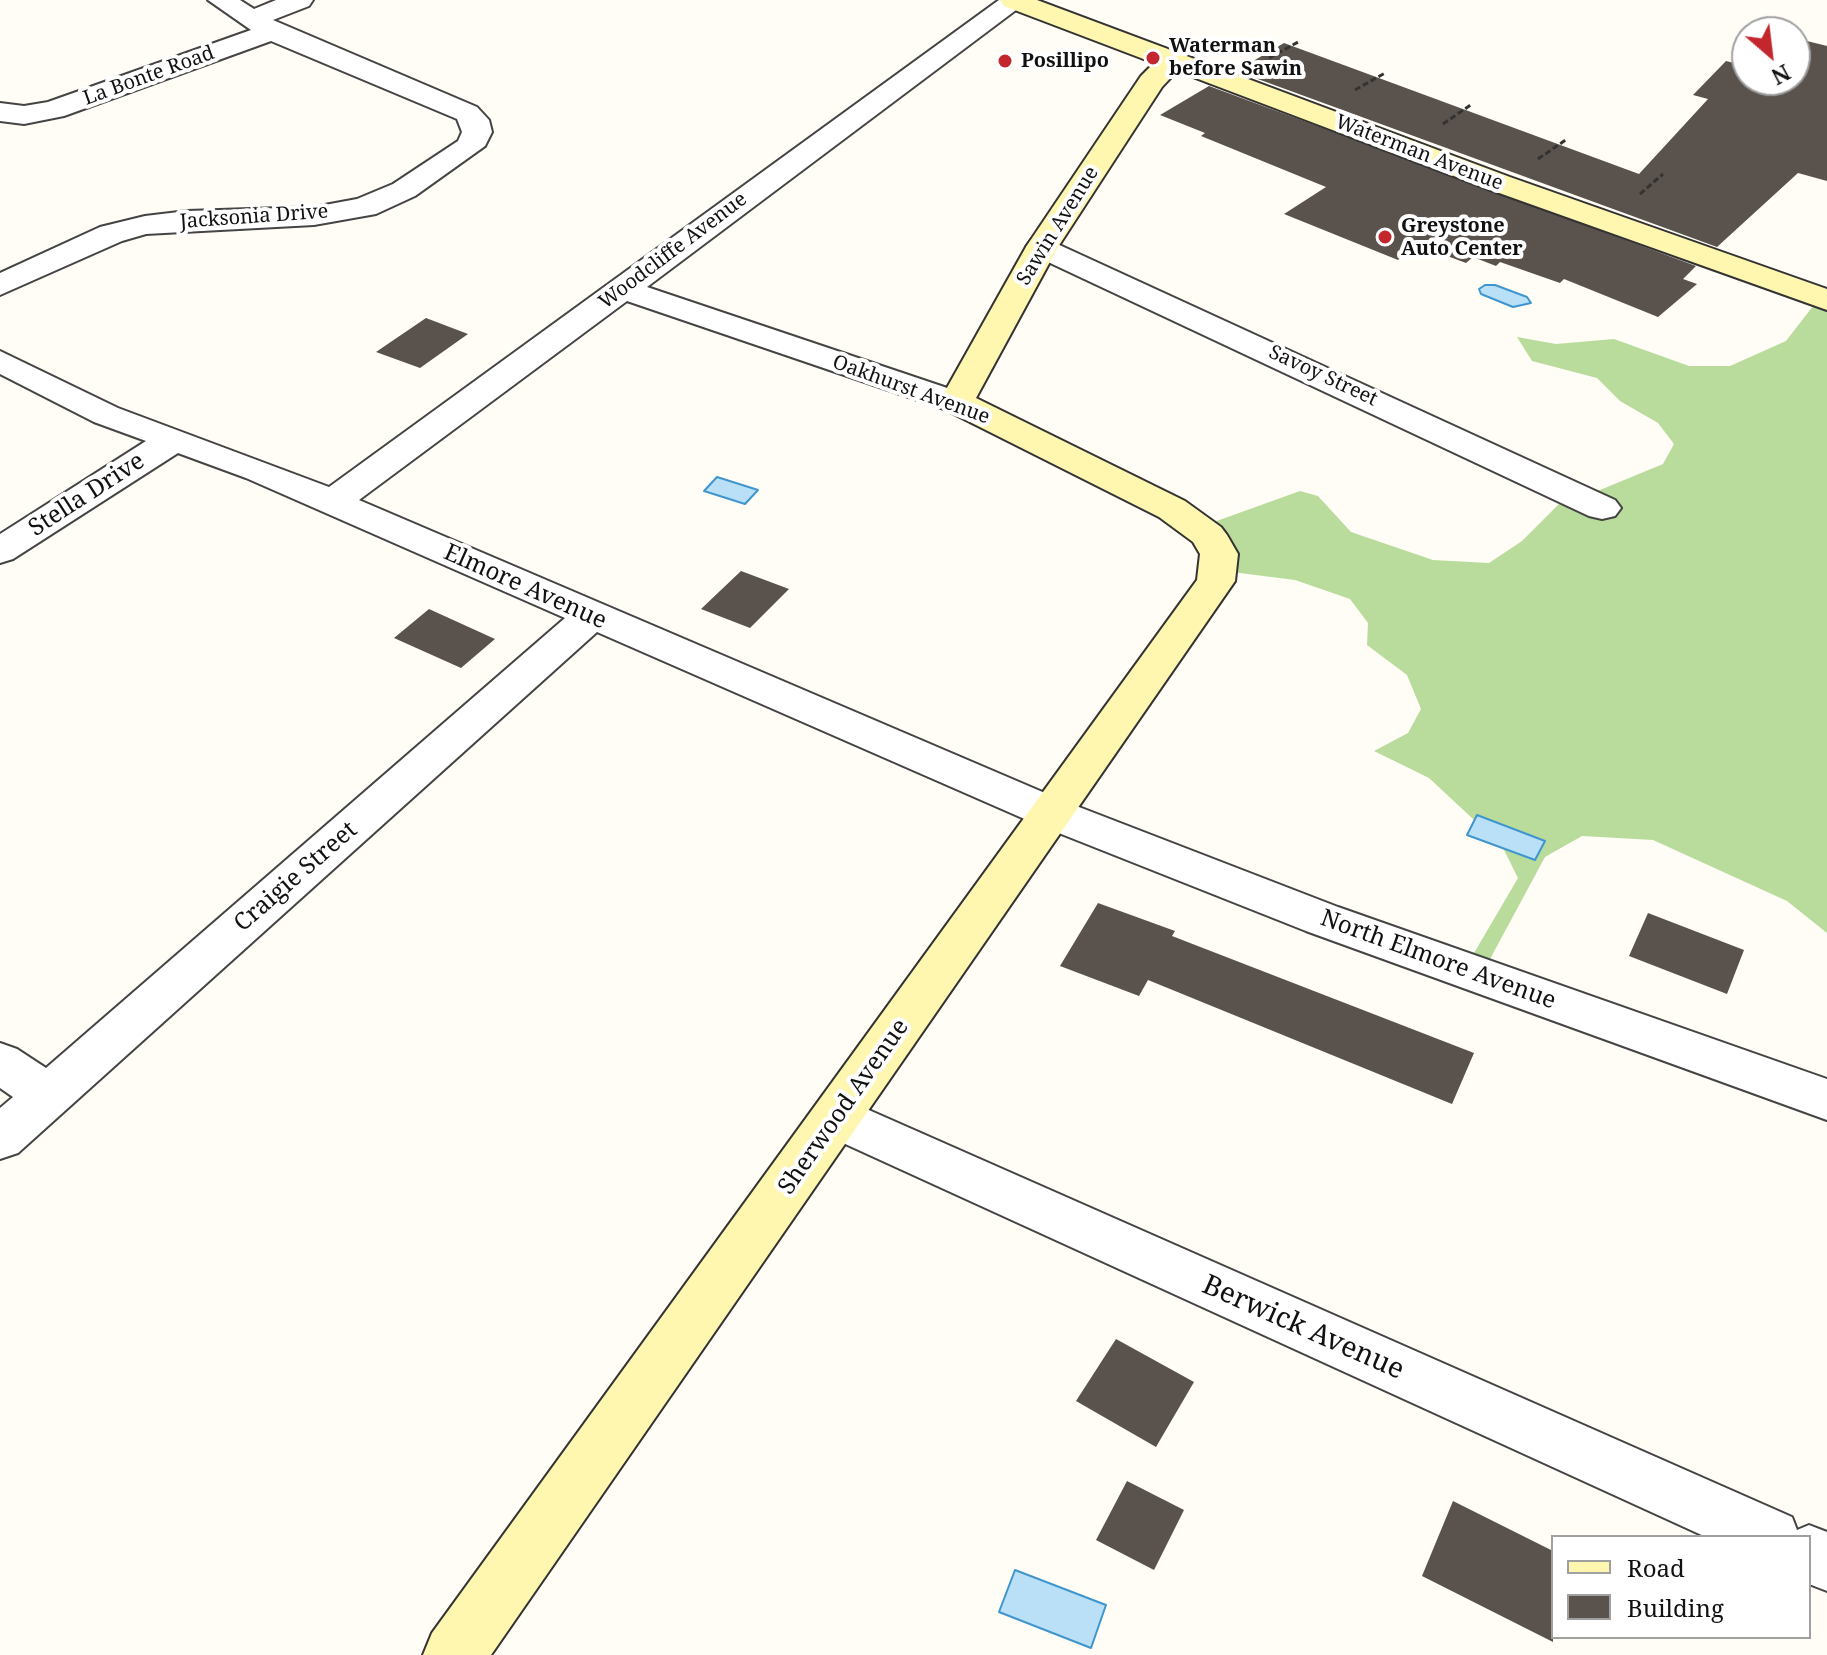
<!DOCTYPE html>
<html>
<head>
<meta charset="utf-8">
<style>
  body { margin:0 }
  #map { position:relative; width:1827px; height:1655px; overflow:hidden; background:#fffdf5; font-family:"Noto Serif",serif }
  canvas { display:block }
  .legend { position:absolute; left:1551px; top:1535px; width:260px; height:104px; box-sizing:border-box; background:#fff; border:2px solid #a0a0a0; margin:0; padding:10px 14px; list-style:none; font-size:24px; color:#111 }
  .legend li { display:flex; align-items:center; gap:16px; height:40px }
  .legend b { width:40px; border:2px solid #a0a0a0 }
  .north { position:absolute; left:1731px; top:16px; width:80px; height:80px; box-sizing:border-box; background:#fff; border:2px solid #a0a0a0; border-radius:50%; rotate:152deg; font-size:22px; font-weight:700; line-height:32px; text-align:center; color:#111 }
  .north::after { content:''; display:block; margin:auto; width:28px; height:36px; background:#c4262e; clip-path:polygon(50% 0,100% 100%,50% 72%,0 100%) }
</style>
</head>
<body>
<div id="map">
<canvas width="1827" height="1655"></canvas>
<ul class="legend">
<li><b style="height:10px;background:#fff6b0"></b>Road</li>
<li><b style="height:22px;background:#5a524d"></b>Building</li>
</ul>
<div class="north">N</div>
</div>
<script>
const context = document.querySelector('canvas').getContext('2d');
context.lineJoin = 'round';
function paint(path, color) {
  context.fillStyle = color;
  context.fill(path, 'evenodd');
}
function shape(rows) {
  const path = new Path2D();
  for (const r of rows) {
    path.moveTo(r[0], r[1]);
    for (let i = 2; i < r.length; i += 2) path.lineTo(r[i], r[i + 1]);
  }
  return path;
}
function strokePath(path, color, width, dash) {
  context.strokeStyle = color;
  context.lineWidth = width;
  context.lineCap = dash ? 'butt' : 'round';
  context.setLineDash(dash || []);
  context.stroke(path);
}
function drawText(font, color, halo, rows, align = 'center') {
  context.font = font + ' "Noto Serif",serif';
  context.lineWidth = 8;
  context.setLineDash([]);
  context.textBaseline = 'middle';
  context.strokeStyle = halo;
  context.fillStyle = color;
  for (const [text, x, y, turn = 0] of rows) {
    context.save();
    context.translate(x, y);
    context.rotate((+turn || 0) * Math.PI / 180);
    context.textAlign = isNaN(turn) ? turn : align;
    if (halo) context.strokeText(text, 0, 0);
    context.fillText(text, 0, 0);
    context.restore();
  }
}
const forest = shape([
  [1827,300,1827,933,1787,901,1653,840,1582,836,1545,857,1483,972,1467,965,1518,878,1502,846,1429,778,1374,751,1408,733,1421,709,1407,675,1367,645,1368,623,1350,599,1295,580,1208,569,1200,527,1300,491,1318,496,1351,532,1433,560,1489,563,1522,541,1573,490,1600,490,1663,464,1674,444,1658,423,1620,401,1597,378,1532,361,1517,337,1556,344,1614,339,1689,366,1730,366,1786,341,1817,301]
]);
const water = shape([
  [1485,285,1495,285,1527,297,1531,303,1513,307,1481,294,1479,289,1485,285],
  [717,477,758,490,745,504,704,491,717,477],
  [1477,815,1545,841,1535,860,1467,835,1477,815],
  [1015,1570,1106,1605,1091,1648,999,1612,1015,1570]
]);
const building = shape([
  [1795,38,1827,46,1827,181,1798,173,1717,247,1236,71,1284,43,1639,174,1708,99,1693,95,1726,61,1738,64,1747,55,1747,80,1795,80],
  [1209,86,1696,266,1683,279,1697,284,1658,317,1564,279,1560,283,1500,262,1496,266,1473,257,1466,263,1418,245,1398,260,1284,214,1326,187,1201,136,1205,133,1160,115],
  [426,318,468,334,420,368,376,352],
  [741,571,789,589,750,628,701,609],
  [429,609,495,639,461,668,394,638],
  [1098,903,1175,931,1172,936,1474,1053,1452,1104,1148,980,1139,996,1060,966],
  [1648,913,1744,950,1727,994,1629,956],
  [1116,1339,1194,1382,1156,1447,1076,1401],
  [1127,1481,1184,1510,1154,1570,1096,1540],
  [1453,1501,1553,1551,1553,1642,1422,1576]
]);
const path = shape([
  [1269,58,1300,41],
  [1355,90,1385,73],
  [1443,124,1472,104],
  [1538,159,1567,139],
  [1640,194,1663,174]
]);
const street = shape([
  [208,0,240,0,254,9,276,0,313,0,309,6,273,20,477,107,489,120,492,132,485,146,415,196,376,214,314,225,146,234,122,241,0,295,0,273,100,227,145,216,187,211,314,207,357,199,393,184,458,141,462,132,457,119,271,41,64,116,24,124,0,121,0,103,24,106,48,102,251,30,208,0],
  [999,0,1028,1,647,287,968,395,973,402,968,409,956,412,944,409,627,301,359,500,1066,802,1338,907,1827,1079,1827,1120,1306,931,1036,824,597,632,18,1153,0,1159,0,1108,13,1097,0,1088,0,1043,17,1049,46,1068,565,618,246,478,178,453,13,559,0,563,0,534,146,441,94,422,0,374,0,351,118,408,329,487,999,0],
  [1042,237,1615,500,1621,508,1615,516,1602,519,1589,516,1031,254,1026,247,1031,240,1042,237],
  [837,1096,1792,1517,1797,1530,1809,1525,1827,1532,1827,1591,1809,1584,1809,1537,1706,1537,819,1132,812,1117,819,1102,837,1096]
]);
const secondary = shape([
  [1000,0,1037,0,1510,177,1827,289,1827,310,1488,189,1177,71,1162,87,1058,247,976,398,1185,501,1221,527,1227,535,1238,554,1235,581,491,1655,423,1655,432,1633,1197,580,1200,554,1193,542,1159,517,944,409,939,402,1026,247,1141,76,1154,63,1004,6,1000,0]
]);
const markers = [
  [1153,58,8,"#c4262e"],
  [1005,61,8,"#c4262e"],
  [1385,237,8,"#c4262e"]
];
const farPoinames = [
  ["Waterman",1169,46],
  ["before Sawin",1169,69],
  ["Posillipo",1021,61],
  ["Greystone",1401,226],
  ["Auto Center",1401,249]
];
const farStreetnames = [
  ["La Bonte Road",149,76,-20],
  ["Waterman Avenue",1419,153,21],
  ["Jacksonia Drive",254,217,-4],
  ["Sawin Avenue",1058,226,-58],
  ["Woodcliffe Avenue",673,251,-37],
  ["Savoy Street",1323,376,25],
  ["Oakhurst Avenue",911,390,20]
];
const streetNames = [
  ["Stella Drive",87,495,-33],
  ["Elmore Avenue",525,587,24],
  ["Craigie Street",296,877,-41],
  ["North Elmore Avenue",1438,960,20],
  ["Sherwood Avenue",844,1107,-55]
];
const nearStreetnames = [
  ["Berwick Avenue",1303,1328,24]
];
paint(forest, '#b9dc9c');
paint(water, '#b9e0f7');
strokePath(water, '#3f96cf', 2);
paint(building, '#5a524d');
strokePath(street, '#444', 4);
strokePath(secondary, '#333', 4);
strokePath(path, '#333', 3, [6, 3]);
paint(street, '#fff');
paint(secondary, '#fff6b0');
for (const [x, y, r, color] of markers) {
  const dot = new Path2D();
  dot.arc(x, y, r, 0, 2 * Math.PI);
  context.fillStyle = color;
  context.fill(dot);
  strokePath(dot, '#fff', 3);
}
drawText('bold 20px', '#111', '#fff', farPoinames, 'left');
drawText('20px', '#111', '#fff', farStreetnames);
drawText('24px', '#111', '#fff', streetNames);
drawText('28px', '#111', '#fff', nearStreetnames);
</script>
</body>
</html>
